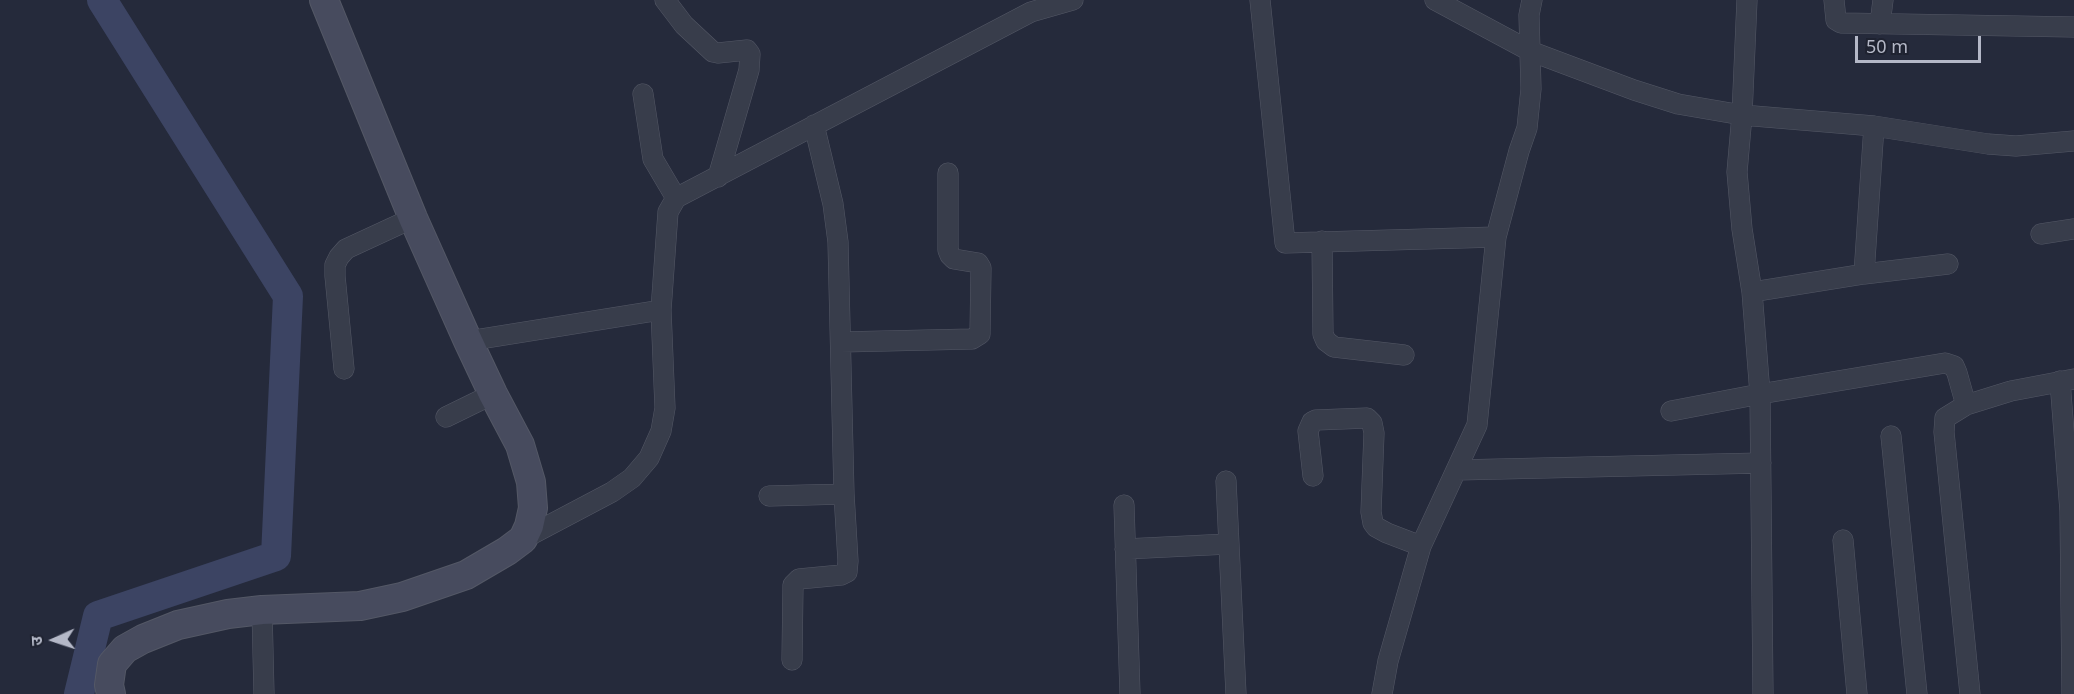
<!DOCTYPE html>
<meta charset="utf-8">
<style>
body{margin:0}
#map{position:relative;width:2074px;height:694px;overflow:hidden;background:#252a3b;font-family:"Noto Sans","Noto Sans Devanagari",sans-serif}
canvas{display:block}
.north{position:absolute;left:24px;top:610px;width:60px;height:60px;-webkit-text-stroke:4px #1e2230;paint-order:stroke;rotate:267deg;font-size:16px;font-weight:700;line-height:24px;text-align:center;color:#b4b8c7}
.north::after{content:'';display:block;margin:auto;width:21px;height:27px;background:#b4b8c7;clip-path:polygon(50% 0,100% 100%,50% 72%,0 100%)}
.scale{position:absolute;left:1855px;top:36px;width:126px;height:27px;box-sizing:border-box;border:3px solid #b4b8c7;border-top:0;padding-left:8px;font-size:18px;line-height:21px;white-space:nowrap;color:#b4b8c7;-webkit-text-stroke:4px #1e2230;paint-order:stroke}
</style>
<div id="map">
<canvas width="2074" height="694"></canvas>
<div class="north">उ</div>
<div class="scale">50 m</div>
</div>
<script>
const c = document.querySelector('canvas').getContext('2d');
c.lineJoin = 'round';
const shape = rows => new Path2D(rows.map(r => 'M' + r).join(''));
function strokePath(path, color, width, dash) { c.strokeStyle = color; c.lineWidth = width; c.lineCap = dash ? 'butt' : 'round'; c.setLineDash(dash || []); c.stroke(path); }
strokePath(shape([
 [79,694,98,616,276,556,288,296,102,0]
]), '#3c4463', 30);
const street = shape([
 [665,0,684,25,713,52,718,53,747,50,750,54,749,70,718,177],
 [1260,0,1285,243,1496,237],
 [1435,0,1530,51,1634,90,1678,104,1742,115,1874,126,1988,144,2016,146,2074,141],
 [1747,0,1742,115,1737,172,1742,229,1752,292,1760,394,1763,694],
 [1834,0,1836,20,1841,23,2074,27],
 [1880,24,1883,0],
 [643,94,653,159,676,198],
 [2041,234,2074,229],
 [1322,241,1323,334,1326,341,1334,347,1404,355],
 [1864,274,1874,126],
 [1752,292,1864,274,1948,264],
 [468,341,661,310],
 [841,342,972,339,980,334,981,268,978,263,954,259,950,255,948,250,948,173],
 [344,369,335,276,335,265,339,257,346,249,413,218],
 [2060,381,2070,511,2072,694],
 [1671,411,1760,394,1945,363,1954,366,1957,373,1966,405],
 [446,417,493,394],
 [1891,436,1917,694],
 [1457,470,1761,463],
 [1313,476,1308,431,1312,422,1316,420,1367,418,1372,423,1374,433,1371,512,1373,523,1376,527,1387,533,1421,546],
 [1226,481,1236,694],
 [769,496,844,494],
 [1124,505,1130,694],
 [523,539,612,492,632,478,649,458,661,431,665,408,661,310,668,212,676,198,1031,12,1073,0],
 [1843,540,1857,694],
 [1125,549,1228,544],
 [262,610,264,694],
 [792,660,793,585,799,579,841,575,847,572,848,561,844,494,838,242,833,204,814,125],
 [1382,694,1388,661,1421,546,1477,425,1496,237,1519,151,1527,128,1531,89,1529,15,1532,0],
 [1970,694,1944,432,1945,418,1966,405,2011,391,2074,379]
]);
const secondary = shape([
 [111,694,109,685,112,664,125,649,143,639,178,625,228,614,262,610,360,606,402,597,466,575,507,551,523,539,529,526,533,508,531,482,520,445,493,394,468,341,413,218,324,0]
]);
strokePath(street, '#545866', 21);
strokePath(secondary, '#545866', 30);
strokePath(street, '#383d4b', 20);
strokePath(secondary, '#474b5e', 28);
</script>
